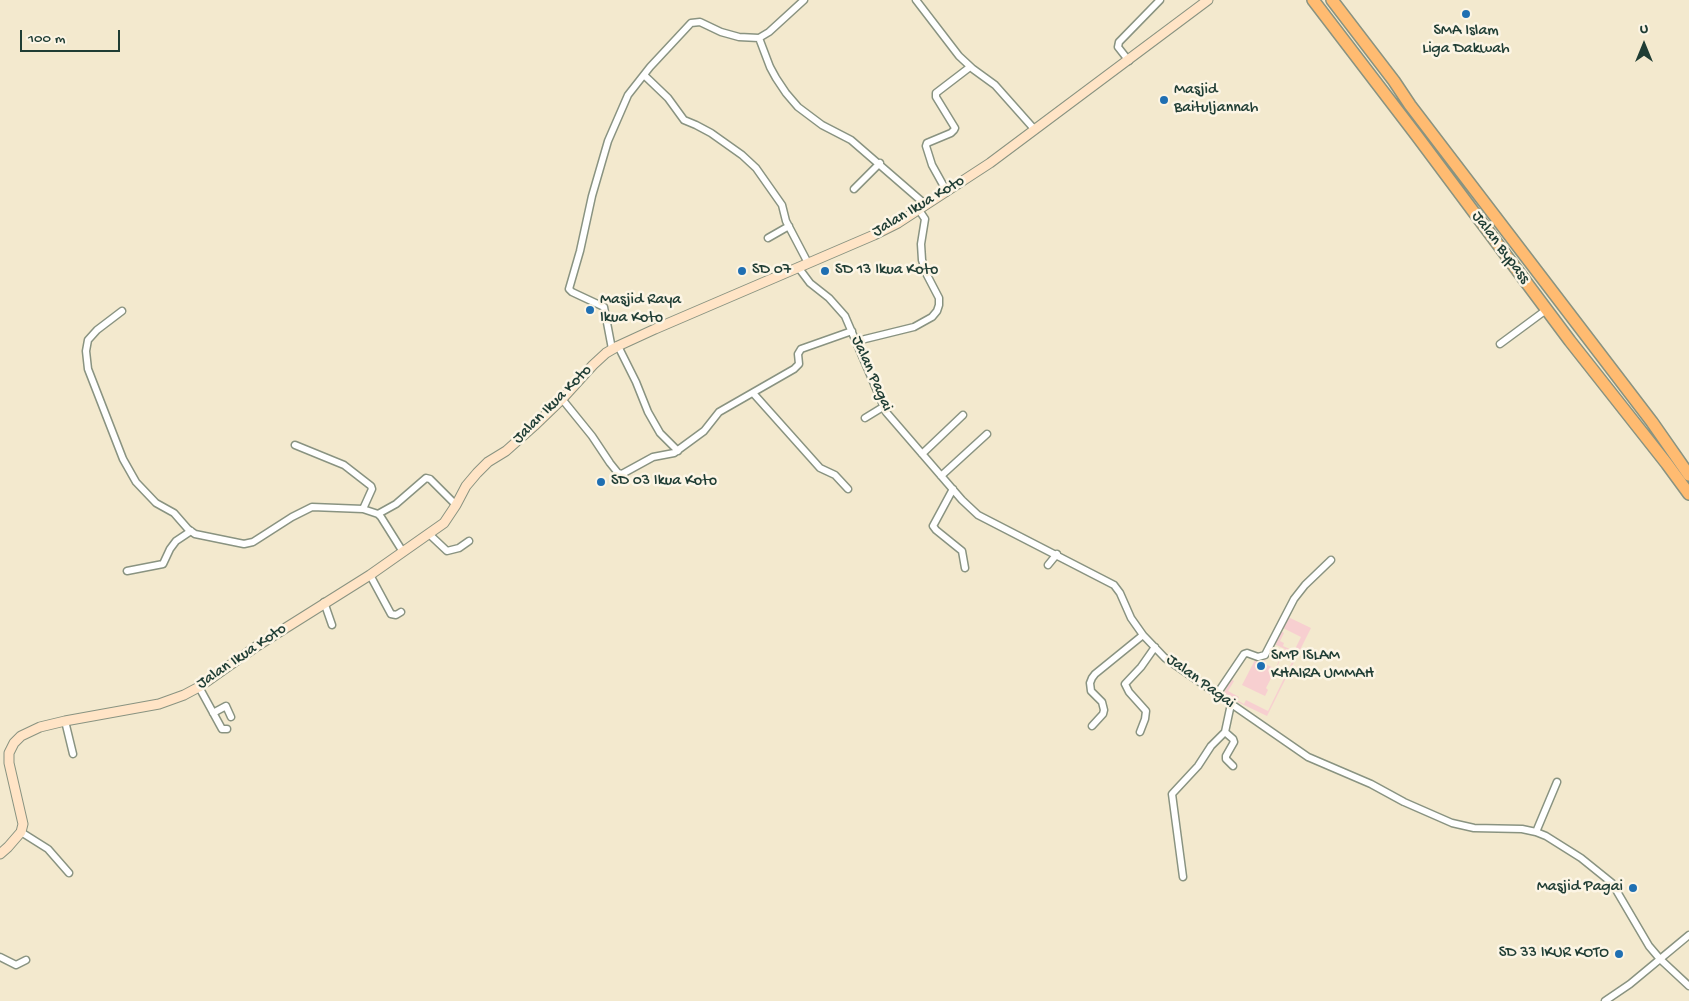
<!DOCTYPE html>
<style>
body{margin:0}
#map{position:relative;width:1689px;height:1001px;overflow:hidden;background:#f3e9ce;font-family:"Gochi Hand",sans-serif}
canvas{display:block}
.north{position:absolute;left:1619px;top:20px;width:50px;height:50px;-webkit-text-stroke:4px #fcf5e5;paint-order:stroke;rotate:0deg;font-size:14px;font-weight:700;line-height:20px;text-align:center;color:#1f3d34}
.north::after{content:'';display:block;margin:auto;width:18px;height:22px;background:#1f3d34;clip-path:polygon(50% 0,100% 100%,50% 72%,0 100%)}
.scale{position:absolute;left:20px;top:30px;width:100px;height:22px;box-sizing:border-box;border:2px solid #1f3d34;border-top:0;padding-left:6px;font-size:15px;line-height:18px;white-space:nowrap;color:#1f3d34;-webkit-text-stroke:4px #fcf5e5;paint-order:stroke}
</style>
<div id="map">
<canvas width="1689" height="1001"></canvas>
<div class="north">U</div>
<div class="scale">100 m</div>
</div>
<script>
const c = document.querySelector('canvas').getContext('2d');
c.lineJoin = 'round';
function fill(path, color) { c.fillStyle = color; c.fill(path, 'evenodd'); }
const shape = rows => new Path2D(rows.map(r => 'M' + r).join(''));
function strokePath(path, color, width, dash) { c.strokeStyle = color; c.lineWidth = width; c.lineCap = dash ? 'butt' : 'round'; c.setLineDash(dash || []); c.stroke(path); }
function label(font, color, halo, rows, align = 'center') {
  c.font = font + ' "Gochi Hand",sans-serif'; c.lineWidth = 5; c.setLineDash([]); c.textBaseline = 'middle'; c.strokeStyle = halo; c.fillStyle = color; for (const [text, x, y, turn = 0] of rows) {
    c.save(); c.translate(x, y); c.rotate((+turn || 0) * Math.PI / 180); c.textAlign = isNaN(turn) ? turn : align; if (halo) c.strokeText(text, 0, 0); c.fillText(text, 0, 0); c.restore();
  }
}
fill(shape([
 [1286,616,1311,628,1267,716,1223,695,1244,652,1263,662],
 [1283,628,1301,637,1294,651,1283,646,1284,643,1280,641,1284,633,1281,631],
 [1274,644,1285,649,1275,669,1264,663],
 [1286,649,1296,654,1268,711,1246,700,1244,704,1237,700,1239,697,1228,691,1234,681,1232,680,1246,655,1255,660,1242,685,1265,696,1268,690,1266,688]
]), '#f7cfd0');
const street = shape([
 [916,0,959,56,973,69,995,85,1035,130],
 [759,38,770,67,776,78,786,93,798,107,822,125,851,140,926,205],
 [1129,61,1118,47,1119,42,1160,0],
 [644,75,668,98,684,120,696,125,711,133,742,155,756,168,782,205,786,221,808,263],
 [854,189,880,163],
 [947,192,932,165,926,146,927,143,951,133,954,130,955,128,936,97,936,93,970,67],
 [768,238,789,226],
 [798,267,810,283,829,298,845,316,886,412,962,500,978,515,1114,585,1120,593,1131,618,1143,635,1165,658,1308,757,1371,784,1404,802,1452,823,1474,828,1522,829,1536,832,1546,836,1581,858,1612,883,1649,946,1660,959,1689,986],
 [122,311,97,330,88,340,86,351,88,369,123,459,136,482,156,503,174,513,188,529,195,534,244,544,253,542,292,517,312,507,363,509,378,514,381,517,403,552],
 [857,341,914,327,932,317,937,311,939,305,939,298,927,275,922,260,921,244,925,219,919,210],
 [1500,344,1546,310],
 [618,346,636,382,648,412,660,433,678,451],
 [612,349,604,307,572,292,569,289,580,251,592,196,608,141,628,95,650,67,691,23,700,22,721,32,739,37,759,38,769,32,804,0],
 [753,393,820,468,835,475,848,489],
 [562,399,592,436,610,463,618,473,622,474,653,457,674,453,704,431,719,412,794,369,799,364,798,354,801,349,852,331],
 [865,418,883,407],
 [295,445,344,465,371,486,372,489,363,509],
 [922,454,963,415],
 [941,476,987,434],
 [953,489,933,526,936,530,962,551,965,568],
 [378,514,396,504,426,478,430,479,456,505],
 [429,534,447,551,459,548,469,541],
 [1048,565,1057,554],
 [127,571,163,564,170,549,176,541,191,531],
 [370,575,391,614,396,615,401,612],
 [324,602,332,625],
 [199,687,222,729,227,729],
 [1217,694,1244,654,1247,653,1258,657,1265,655,1294,599,1305,585,1331,560],
 [1231,704,1225,732,1233,739,1234,742,1226,756,1226,759,1233,766],
 [213,713,226,706,231,717],
 [65,721,73,754],
 [1092,726,1103,714,1104,710,1102,702,1091,691,1090,683,1092,678,1095,674,1143,635],
 [1140,732,1145,719,1146,711,1129,692,1125,684,1141,667,1155,647],
 [21,832,48,849,69,873],
 [1536,832,1557,782],
 [1183,877,1172,794,1198,766,1211,746,1225,732],
 [0,957,16,965,26,960],
 [1605,1001,1630,984,1689,935]
]);
const secondary = shape([
 [0,854,8,847,21,832,23,824,9,763,9,753,14,743,21,736,40,727,65,721,159,704,184,695,199,687,257,646,370,575,444,523,456,505,466,486,477,473,488,462,506,451,534,426,562,399,593,365,606,353,618,346,655,329,874,235,898,223,990,163,1208,0]
]);
const highway = shape([
 [1313,0,1417,136,1570,341,1667,464,1689,494],
 [1332,0,1394,81,1410,105,1652,422,1689,475]
]);
strokePath(street, '#899381', 9);
strokePath(secondary, '#899381', 11);
strokePath(highway, '#899381', 14);
strokePath(street, '#fff', 6);
strokePath(secondary, '#ffe4c6', 9);
strokePath(highway, '#ffbb71', 11);
for (const [x, y, r, color] of [
 [1466,14,5,"#1f6fb2"],
 [1164,100,5,"#1f6fb2"],
 [742,271,5,"#1f6fb2"],
 [825,271,5,"#1f6fb2"],
 [590,310,5,"#1f6fb2"],
 [601,482,5,"#1f6fb2"],
 [1261,666,5,"#1f6fb2"],
 [1633,888,5,"#1f6fb2"],
 [1619,954,5,"#1f6fb2"]
]) { const dot = new Path2D(); dot.arc(x, y, r, 0, 2 * Math.PI); c.fillStyle = color; c.fill(dot); strokePath(dot, '#fcf5e5', 2); }
label('16px', '#1f3d34', '#fcf5e5', [
 ["SMA Islam",1466,32,"center"],
 ["Liga Dakwah",1466,50,"center"],
 ["Masjid",1174,91],
 ["Baituljannah",1174,109],
 ["SD 07",752,271],
 ["SD 13 Ikua Koto",835,271],
 ["Masjid Raya",600,301],
 ["Ikua Koto",600,319],
 ["SD 03 Ikua Koto",611,482],
 ["SMP ISLAM",1271,657],
 ["KHAIRA UMMAH",1271,675],
 ["Masjid Pagai",1623,888,"right"],
 ["SD 33 IKUR KOTO",1609,954,"right"]
], 'left');
label('16px', '#1f3d34', '#fcf5e5', [
 ["Jalan Ikua Koto",919,207,-31],
 ["Jalan Bypass",1500,248,53],
 ["Jalan Pagai",871,374,66],
 ["Jalan Ikua Koto",553,405,-45],
 ["Jalan Ikua Koto",242,657,-34],
 ["Jalan Pagai",1200,682,36]
]);
</script>
